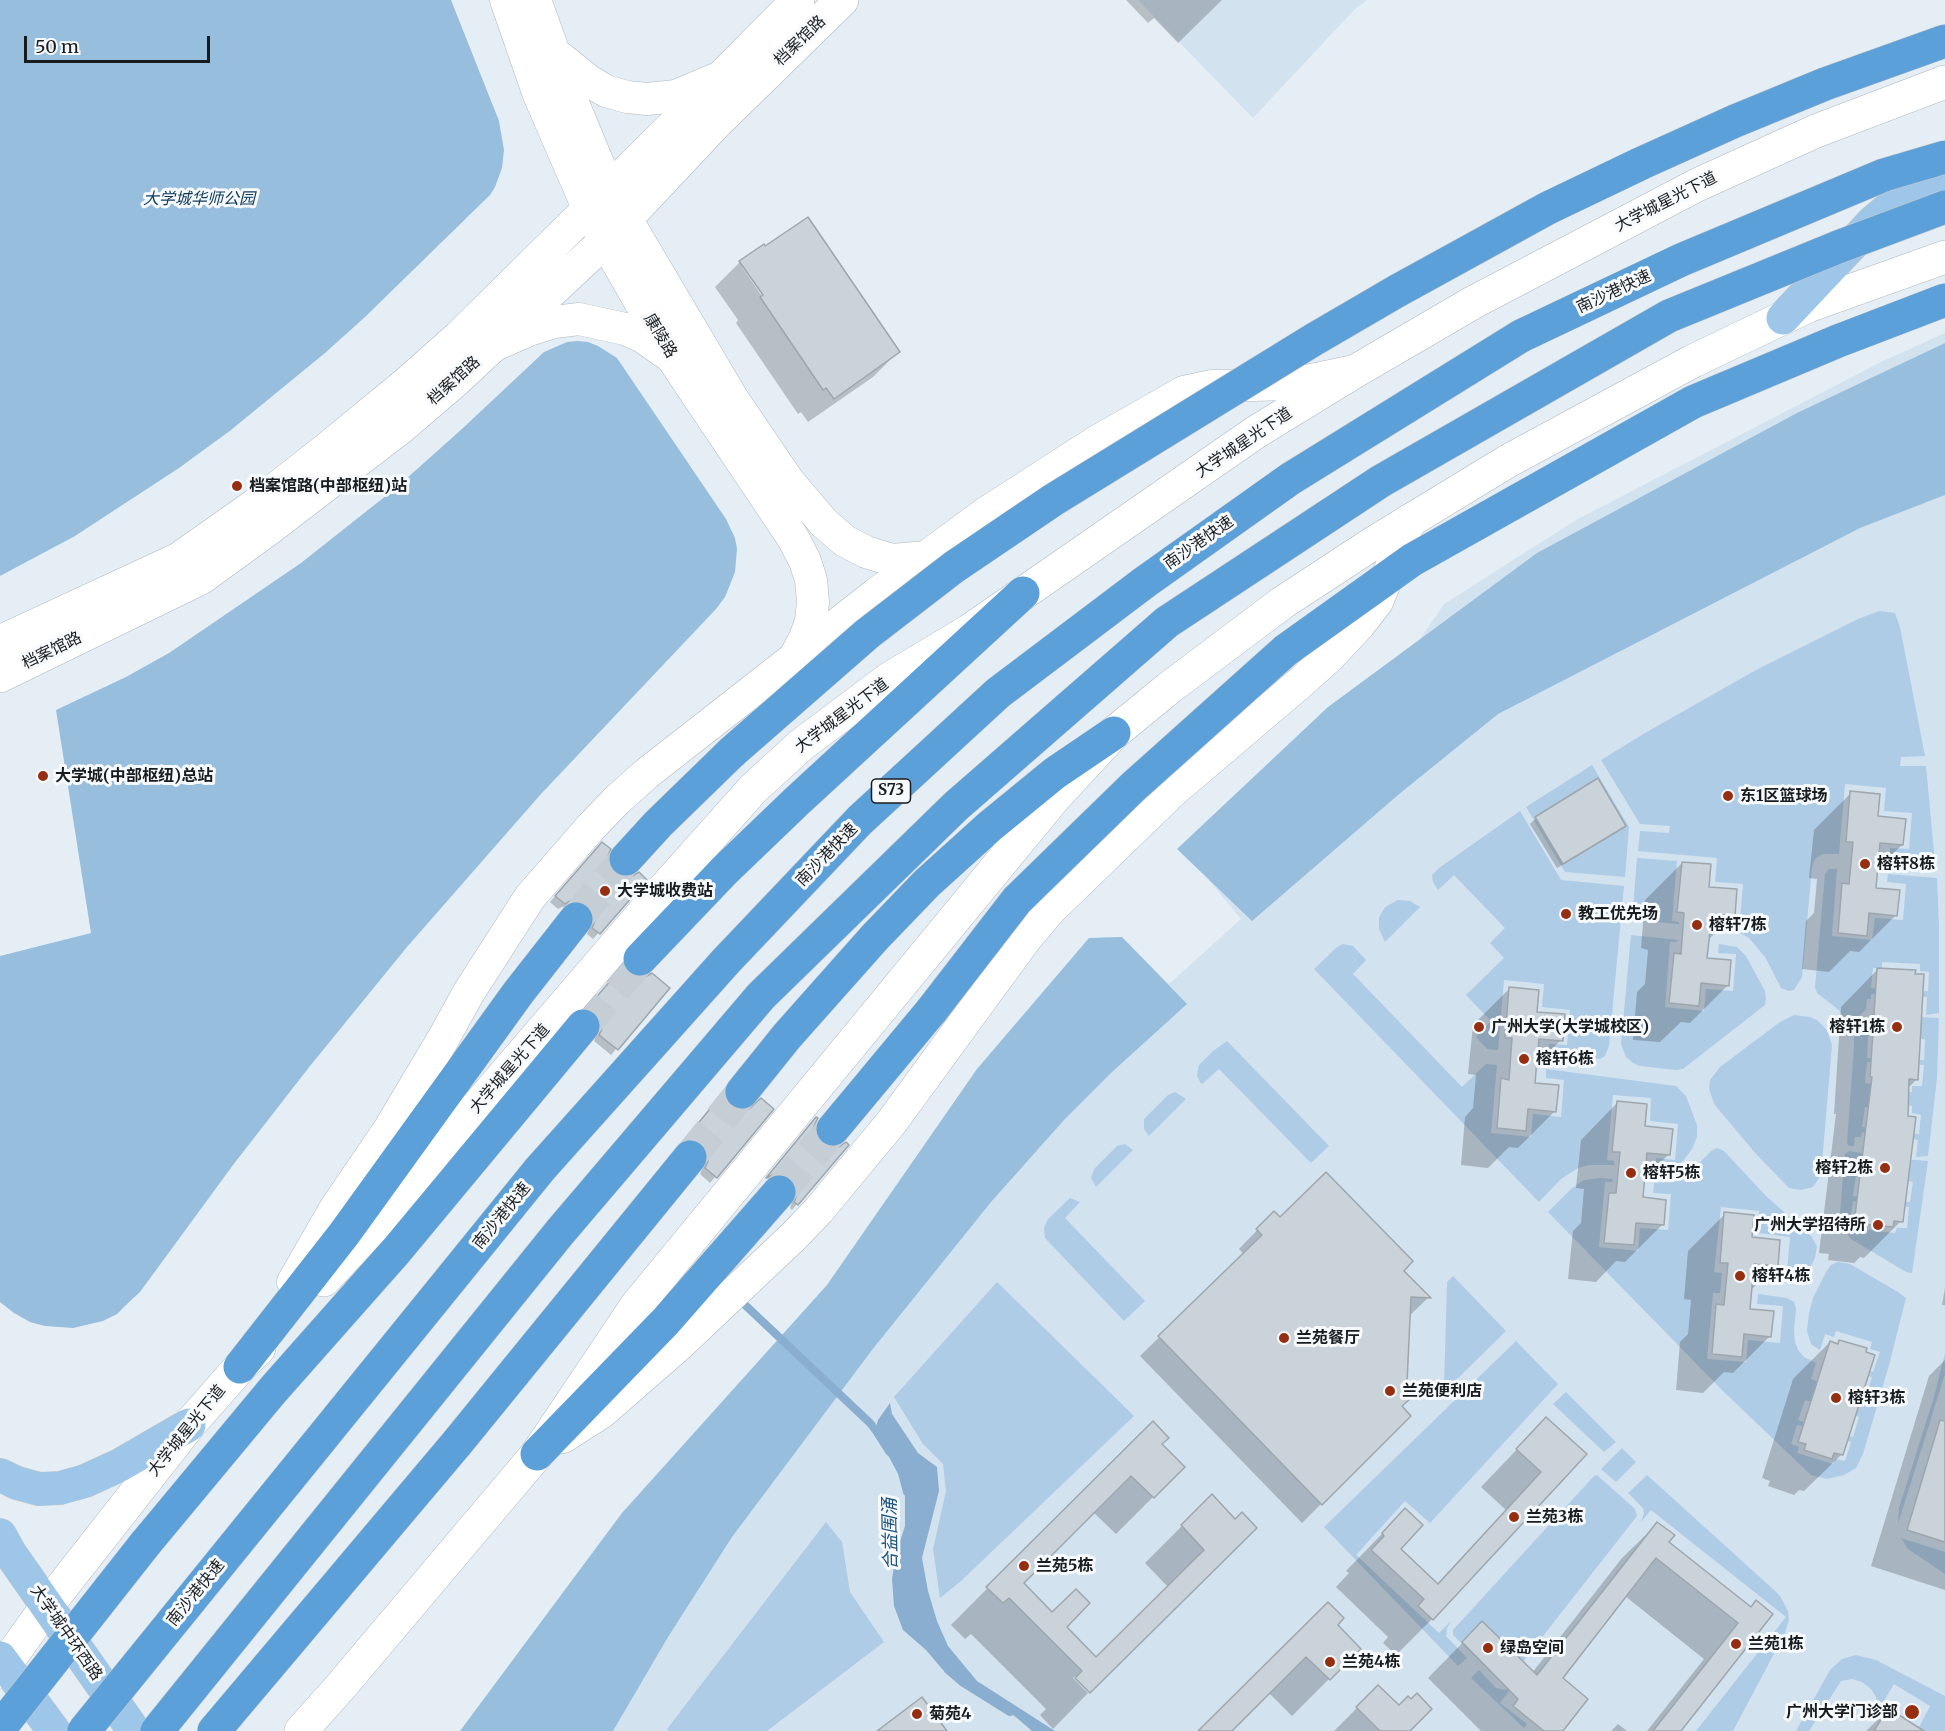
<!DOCTYPE html>
<meta charset="utf-8">
<style>
body{margin:0}
#map{position:relative;width:1945px;height:1731px;overflow:hidden;background:#e5eef5;font-family:Merriweather,serif}
canvas{display:block}
.scale{position:absolute;left:24px;top:36px;width:186px;height:27px;box-sizing:border-box;border:3px solid #191c1e;border-top:0;padding-left:8px;font-size:18px;line-height:21px;white-space:nowrap;color:#191c1e;-webkit-text-stroke:4px #f7fafd;paint-order:stroke}
</style>
<div id="map">
<canvas width="1945" height="1731"></canvas>
<div class="scale">50 m</div>
</div>
<script>
const c = document.querySelector('canvas').getContext('2d');
c.lineJoin = 'round';
function fill(path, color) { c.fillStyle = color; c.fill(path, 'evenodd'); }
const shape = rows => new Path2D(rows.map(r => 'M' + r).join(''));
function strokePath(path, color, width, dash) { c.strokeStyle = color; c.lineWidth = width; c.lineCap = dash ? 'butt' : 'round'; c.setLineDash(dash || []); c.stroke(path); }
function label(font, color, halo, rows, align = 'center') {
  c.font = font + ' Merriweather,"Noto Sans SC",serif'; c.lineWidth = 6; c.setLineDash([]); c.textBaseline = 'middle'; c.strokeStyle = halo; c.fillStyle = color; for (const [text, x, y, turn = 0] of rows) {
    c.save(); c.translate(x, y); c.rotate((+turn || 0) * Math.PI / 180); c.textAlign = isNaN(turn) ? turn : align; if (halo) c.strokeText(text, 0, 0); c.fillText(text, 0, 0); c.restore();
  }
}
fill(shape([
 [1138,0,1367,0,1354,10,1253,118],
 [1945,333,1945,1731,460,1731,622,1513,827,1285,977,1069,1089,938,1122,937,1169,984,1241,919,1203,873,1404,662,1444,604,1576,520,1881,362]
]), '#d3e2ef');
fill(shape([
 [1879,611,1895,613,1900,627,1925,756,1901,757,1900,766,1926,766,1935,863,1890,858,1890,848,1909,849,1912,813,1884,811,1886,788,1845,784,1839,854,1822,854,1815,859,1812,867,1802,977,1794,990,1788,991,1781,988,1765,957,1749,938,1735,930,1721,928,1721,919,1740,920,1743,884,1715,882,1717,858,1638,851,1640,831,1669,833,1670,826,1640,824,1601,760,1645,733,1756,670,1858,619],
 [1592,765,1629,827,1625,877,1565,872,1526,807],
 [1520,811,1561,880,1624,886,1609,1046,1605,1056,1600,1059,1548,1054,1549,1044,1567,1045,1570,1010,1542,1007,1544,984,1504,980,1498,1050,1487,1049,1476,1037,1491,1021,1466,995,1504,958,1490,943,1505,928,1454,875,1438,890,1433,882,1432,875,1439,868],
 [1637,858,1677,861,1672,921,1679,922,1679,924,1632,920],
 [1829,869,1837,869,1832,936,1872,940,1875,918,1903,920,1906,884,1887,882,1888,874,1937,878,1939,926,1939,1013,1926,1015,1927,997,1918,996,1919,991,1928,991,1929,972,1920,971,1920,964,1882,962,1882,968,1873,968,1871,988,1880,989,1879,994,1871,994,1871,999,1867,999,1866,1009,1852,1023,1846,1021,1839,1010,1817,993,1815,987,1825,874],
 [1398,900,1410,901,1420,907,1385,942,1379,929,1379,917,1385,907],
 [1631,935,1678,940,1677,942,1670,942,1665,1007,1704,1011,1706,989,1733,991,1736,954,1718,953,1719,944,1737,947,1746,956,1765,991,1766,998,1765,1005,1683,1069,1676,1070,1640,1066,1633,1063,1626,1057,1621,1044],
 [1343,944,1353,946,1366,960,1353,974,1462,1087,1486,1064,1497,1065,1491,1133,1531,1137,1533,1114,1561,1117,1564,1080,1546,1078,1546,1069,1676,1086,1686,1096,1697,1125,1697,1137,1692,1149,1683,1161,1675,1167,1656,1168,1656,1158,1675,1160,1678,1124,1650,1121,1651,1098,1613,1095,1607,1160,1614,1161,1614,1165,1589,1165,1578,1168,1561,1179,1539,1202,1314,969,1337,947],
 [1872,1014,1878,1015,1877,1036,1868,1036,1867,1058,1876,1058,1875,1062,1867,1062,1865,1083,1874,1084,1874,1090,1912,1092,1912,1086,1922,1086,1924,1065,1914,1064,1914,1060,1924,1060,1925,1039,1916,1039,1917,1017,1939,1018,1937,1078,1928,1156,1916,1157,1918,1140,1909,1138,1909,1133,1919,1134,1921,1115,1912,1113,1912,1106,1875,1101,1873,1108,1865,1107,1862,1127,1870,1128,1870,1133,1862,1132,1861,1137,1855,1137,1854,1146,1849,1146,1847,1143,1854,1047,1854,1036,1855,1031],
 [1794,1015,1810,1017,1817,1020,1827,1030,1832,1045,1821,1175,1813,1187,1801,1190,1789,1188,1756,1154,1714,1104,1709,1088,1710,1080,1720,1067,1780,1022],
 [1227,1041,1329,1146,1311,1163,1219,1069,1202,1084,1200,1082,1197,1075,1199,1065,1213,1051],
 [1175,1092,1186,1099,1149,1136,1144,1129,1144,1119,1168,1095],
 [1125,1144,1133,1150,1096,1187,1091,1178,1094,1169,1117,1146],
 [1717,1148,1724,1151,1766,1196,1811,1236,1817,1246,1815,1258,1807,1274,1800,1280,1791,1281,1759,1278,1760,1269,1787,1271,1790,1237,1758,1233,1759,1211,1721,1207,1714,1272,1722,1273,1720,1293,1713,1293,1707,1359,1746,1362,1748,1340,1780,1343,1783,1306,1757,1304,1758,1294,1787,1298,1794,1302,1796,1308,1794,1331,1795,1342,1798,1350,1804,1357,1816,1363,1811,1379,1819,1382,1813,1402,1805,1400,1798,1420,1806,1423,1805,1427,1797,1425,1791,1444,1799,1447,1797,1453,1833,1464,1835,1459,1845,1461,1851,1442,1842,1438,1843,1434,1853,1437,1859,1417,1850,1413,1856,1393,1866,1396,1872,1377,1863,1374,1864,1369,1873,1372,1880,1352,1870,1349,1872,1342,1836,1331,1834,1337,1825,1334,1820,1350,1811,1344,1807,1331,1809,1313,1813,1298,1826,1272,1831,1265,1838,1262,1850,1264,1898,1292,1906,1298,1889,1365,1863,1454,1856,1468,1844,1475,1827,1479,1811,1475,1723,1391,1548,1212,1571,1189,1584,1180,1601,1178,1613,1179,1612,1182,1605,1182,1599,1247,1638,1251,1640,1228,1668,1230,1671,1194,1653,1193,1654,1183,1674,1182,1686,1177,1711,1151],
 [1849,1151,1867,1154,1865,1176,1856,1175,1853,1196,1862,1197,1861,1202,1853,1201,1850,1221,1858,1223,1858,1229,1895,1233,1897,1228,1907,1228,1909,1207,1899,1206,1900,1202,1910,1202,1913,1182,1903,1180,1906,1159,1928,1161,1912,1273,1906,1272,1851,1239,1842,1227,1840,1213,1845,1154],
 [1070,1198,1080,1202,1065,1218,1145,1301,1124,1321,1045,1238,1044,1228,1048,1219],
 [1453,1276,1506,1331,1447,1389,1444,1387,1447,1282],
 [997,1282,1134,1416,961,1581,940,1598,933,1549,946,1491,943,1464,923,1444,894,1397],
 [1516,1341,1558,1384,1430,1523,1405,1501,1356,1555,1439,1633,1451,1621,1447,1628,1446,1636,1467,1658,1458,1666,1324,1527],
 [1945,1353,1945,1374,1898,1524,1899,1508,1934,1397],
 [1566,1392,1616,1442,1604,1452,1553,1404],
 [1622,1448,1636,1462,1616,1482,1601,1469],
 [1597,1475,1635,1509,1637,1516,1507,1682,1502,1683,1453,1635,1453,1630,1594,1476],
 [1647,1475,1774,1590,1780,1596,1788,1611,1789,1619,1785,1633,1733,1731,1696,1731,1786,1617,1651,1510,1641,1522,1644,1513,1643,1508,1628,1493],
 [826,1522,842,1542,850,1592,884,1642,767,1731,669,1731,667,1729],
 [1901,1538,1945,1552,1945,1574,1908,1549],
 [1856,1655,1876,1660,1945,1696,1945,1731,1917,1731,1930,1706,1894,1684,1878,1711,1876,1697,1871,1689,1862,1682,1852,1679,1841,1681,1809,1731,1796,1731,1830,1670,1842,1659],
 [1479,1670,1496,1688,1505,1690,1512,1687,1500,1703,1527,1724,1524,1728,1471,1678]
]), '#afcce6');
fill(shape([
 [0,0,451,0,499,121,504,150,502,168,495,187,490,195,365,317,325,353,231,430,179,468,75,536,0,576],
 [578,341,588,342,598,346,617,358,726,519,735,538,737,549,735,572,725,597,716,609,541,794,407,947,310,1066,233,1165,140,1292,128,1303,117,1314,103,1321,73,1328,45,1326,30,1322,14,1313,0,1302,0,956,91,933,56,710,126,677,169,653,301,563,397,487,463,428,544,352,567,342],
 [1945,343,1945,495,1860,528,1498,714,1398,795,1252,921,1177,849,1328,707,1537,553,1797,413],
 [1122,937,1187,1004,1112,1072,1064,1120,991,1202,872,1350,732,1537,668,1637,613,1731,460,1731,622,1513,827,1285,977,1069,1089,938]
]), '#98bede');
fill(shape([
 [890,1403,892,1414,918,1453,937,1467,939,1491,922,1558,928,1591,937,1621,948,1646,977,1681,1055,1731,1032,1731,1017,1718,965,1680,943,1670,926,1650,903,1630,894,1606,892,1579,896,1554,905,1526,905,1472,886,1454,874,1435,878,1420]
]), '#8aaecf');
fill(shape([
 [1126,0,1222,0,1178,43,1154,18,1148,23],
 [740,262,898,352,873,377,808,422,801,412,798,414,736,323,738,320,715,287],
 [742,267,746,267,768,300,766,302],
 [1851,793,1902,845,1876,870,1875,889,1896,915,1859,952,1850,951,1829,972,1802,969,1806,921,1814,913,1817,879,1809,878,1814,830],
 [1536,818,1624,825,1619,831,1557,868,1530,824],
 [597,849,613,874,622,879,645,880,593,939,587,934,589,928,572,906,562,907,558,909,550,902],
 [1682,863,1733,915,1707,941,1706,959,1727,986,1690,1023,1681,1022,1660,1042,1633,1040,1637,992,1645,984,1648,950,1641,948,1645,900],
 [1877,970,1917,1079,1907,1089,1901,1221,1864,1258,1860,1257,1854,1263,1828,1260,1829,1254,1819,1253,1836,1114,1834,1114,1841,1007],
 [617,973,626,974,667,988,611,1055,594,1041,596,1035,595,1025,582,1014],
 [1510,988,1561,1040,1535,1066,1534,1085,1555,1111,1518,1148,1509,1147,1488,1168,1461,1165,1465,1117,1473,1108,1476,1075,1468,1074,1473,1025],
 [718,1100,740,1112,772,1109,710,1183,700,1174,703,1167,702,1157,681,1144],
 [1617,1103,1669,1154,1643,1180,1641,1199,1662,1225,1625,1262,1616,1261,1596,1282,1568,1279,1573,1231,1581,1223,1584,1189,1576,1188,1581,1140],
 [811,1124,813,1126,814,1135,820,1144,830,1149,797,1204,792,1210,790,1208,792,1202,792,1193,776,1179,767,1179],
 [1274,1213,1280,1219,1402,1271,1428,1298,1409,1316,1401,1407,1409,1416,1302,1523,1140,1356,1244,1254,1239,1249],
 [1725,1214,1776,1265,1750,1291,1749,1310,1770,1336,1733,1373,1724,1372,1703,1393,1676,1390,1680,1342,1688,1334,1691,1300,1684,1299,1688,1251],
 [1945,1288,1945,1305,1942,1305],
 [1840,1341,1841,1455,1804,1491,1799,1490,1794,1495,1768,1486,1770,1481,1762,1478,1793,1379,1830,1342,1836,1345],
 [1945,1360,1945,1590,1871,1566,1929,1376],
 [1546,1419,1585,1454,1432,1619,1396,1655,1383,1643,1388,1637,1336,1587,1349,1573,1346,1571,1405,1510,1399,1550,1437,1584,1506,1510,1481,1487],
 [1152,1423,1160,1444,1183,1467,1116,1534,1093,1512,1022,1583,1096,1659,1168,1587,1145,1563,1212,1496,1235,1521,1091,1691,1075,1676,1073,1678,1088,1693,1053,1729,1040,1715,1046,1709,971,1634,965,1639,951,1625],
 [1657,1524,1666,1543,1750,1608,1679,1731,1647,1731,1704,1659,1625,1596,1561,1678,1561,1731,1481,1731,1428,1678,1482,1623,1532,1673,1622,1558],
 [1336,1625,1359,1649,1292,1716,1268,1692,1230,1731,1200,1731],
 [1378,1687,1408,1731,1334,1731],
 [1888,1710,1909,1731,1866,1731],
 [1618,1724,1627,1731,1611,1731]
]), '#0003');
strokePath(shape([
 [744,1304,870,1423,880,1436],
 [893,1456,902,1473,907,1492],
 [948,1670,962,1682,1010,1712]
]), '#8aaecf', 8);
const building = shape([
 [808,217,900,352,834,399,826,388,823,390,760,297,763,295,739,261,764,244,765,246,808,217],
 [1598,778,1626,826,1563,864,1535,817,1598,778],
 [1850,791,1880,794,1878,816,1906,819,1903,845,1880,843,1876,888,1900,890,1897,916,1869,913,1867,936,1838,933,1842,883,1849,884,1853,842,1846,842,1850,791],
 [602,842,611,849,608,856,608,864,614,873,623,877,631,877,639,872,647,880,600,934,592,928,595,921,594,913,588,905,578,900,570,901,565,904,555,896,602,842],
 [1682,862,1711,864,1709,887,1737,889,1735,916,1712,914,1707,958,1731,960,1729,986,1701,983,1699,1006,1669,1003,1674,953,1681,954,1684,913,1677,912,1682,862],
 [623,966,628,973,635,977,645,977,652,973,670,988,618,1050,599,1035,602,1029,600,1019,594,1011,587,1008,623,966],
 [1877,968,1916,970,1915,974,1924,974,1918,1080,1909,1079,1908,1116,1916,1117,1903,1222,1894,1221,1893,1227,1864,1224,1865,1217,1855,1216,1872,1077,1870,1077,1877,968],
 [1509,987,1539,990,1537,1012,1565,1014,1563,1041,1539,1039,1535,1083,1559,1085,1556,1112,1528,1109,1526,1131,1497,1128,1501,1078,1509,1080,1512,1038,1505,1038,1509,987],
 [724,1092,725,1099,730,1106,739,1110,749,1109,761,1098,774,1109,717,1178,705,1168,708,1161,708,1151,702,1143,694,1139,685,1139,724,1092],
 [1617,1101,1647,1104,1645,1126,1673,1129,1670,1155,1647,1153,1643,1197,1666,1200,1664,1225,1636,1223,1634,1245,1604,1243,1609,1193,1616,1193,1620,1152,1612,1152,1617,1101],
 [816,1117,818,1118,814,1126,815,1135,821,1143,830,1148,839,1147,846,1142,849,1145,798,1205,794,1202,797,1195,797,1187,791,1178,782,1174,774,1174,766,1178,816,1117],
 [1326,1172,1413,1261,1404,1271,1431,1298,1411,1297,1407,1383,1427,1384,1402,1406,1411,1416,1322,1505,1158,1336,1262,1235,1256,1229,1274,1211,1280,1217,1326,1172],
 [1724,1212,1754,1215,1752,1237,1780,1240,1778,1266,1754,1264,1750,1309,1774,1311,1771,1337,1744,1334,1742,1357,1712,1354,1716,1304,1724,1305,1728,1263,1720,1263,1724,1212],
 [1839,1340,1867,1348,1866,1352,1875,1355,1843,1455,1834,1453,1832,1459,1804,1450,1806,1444,1798,1442,1830,1341,1838,1344,1839,1340],
 [1546,1417,1587,1454,1433,1620,1418,1606,1424,1599,1371,1550,1384,1536,1382,1533,1405,1508,1423,1525,1401,1549,1438,1584,1541,1472,1516,1449,1546,1417],
 [1940,1420,1945,1421,1945,1542,1907,1530,1940,1420],
 [1153,1421,1169,1438,1162,1444,1185,1467,1154,1498,1131,1476,1024,1583,1052,1612,1076,1589,1090,1603,1067,1627,1096,1657,1204,1550,1181,1525,1212,1494,1235,1519,1242,1512,1257,1528,1090,1693,1075,1678,1082,1671,1009,1598,1003,1603,986,1587,1153,1421],
 [1657,1522,1675,1535,1669,1542,1751,1607,1756,1600,1773,1614,1681,1731,1653,1731,1738,1623,1656,1558,1563,1678,1588,1699,1563,1731,1544,1731,1513,1706,1518,1699,1462,1642,1482,1621,1537,1675,1657,1522],
 [1328,1602,1344,1618,1338,1625,1361,1649,1330,1680,1306,1657,1232,1731,1198,1731,1328,1602],
 [1378,1685,1399,1705,1408,1696,1411,1699,1417,1693,1432,1709,1410,1731,1380,1731,1356,1707,1378,1685],
 [922,1697,947,1731,877,1731,922,1697],
 [1888,1708,1924,1731,1874,1731,1888,1708]
]);
fill(building, '#cad2da');
strokePath(building, '#9ea6ad', 1.5);
strokePath(shape([
 [576,919,626,859],
 [583,1026,640,959],
 [690,1157,742,1092],
 [779,1192,833,1129]
]), '#c6ced5', 33, [33, 16]);
const tertiary = shape([
 [506,0,539,95,589,210,605,241,673,359,793,538,805,561,811,580,813,602,811,621,805,638,796,655],
 [535,0,566,86,609,190,732,398,789,482,824,523,845,541,866,552,892,560,927,557],
 [554,53,589,81,606,91,627,97,647,99,676,96,721,77],
 [499,343,529,330,554,322,579,319,625,329,643,337,667,354],
 [293,1282,335,1209,390,1128,443,1039,469,992,530,897,591,827,617,800,646,774,876,594,986,513,1096,442,1184,392,1212,386,1292,384,1350,372],
 [563,1437,602,1412,680,1344,794,1236,819,1210,891,1123,1027,937,1050,910,1173,791,1300,683,1330,656,1359,625,1377,602,1410,520]
]);
const secondary = shape([
 [0,642,179,559,257,504,327,449,405,385,459,337,667,132,798,0],
 [0,676,201,578,271,527,400,428,456,380,605,241,715,124,842,0],
 [324,1280,378,1222,663,890,753,789,801,745,889,679,969,631,1256,432,1354,372,1474,302,1697,185,1816,131,1945,82],
 [0,1672,47,1606,189,1425,240,1367,259,1348],
 [301,1731,342,1685,537,1454,637,1305,1054,798,1114,733,1169,688,1282,603,1375,542,1508,461,1693,361,1808,306,1945,257]
]);
const primary = shape([
 [1783,318,1873,222,1900,199,1945,177],
 [0,1475,17,1483,39,1489,60,1488,85,1481,120,1465,189,1425],
 [0,1535,10,1553,134,1731],
 [0,1658,54,1731]
]);
const motorway = shape([
 [626,859,658,824,732,752],
 [640,959,724,871,797,801,1023,593],
 [742,1092,787,1036,875,937,927,883,989,827,1055,773,1114,733],
 [833,1129,932,1010],
 [240,1367,344,1234,518,993,576,919],
 [537,1454,666,1321,779,1192],
 [145,1544,273,1390,396,1251,583,1026],
 [214,1731,457,1443,690,1157]
]);
strokePath(tertiary, '#afb7bf', 33);
strokePath(secondary, '#afb7bf', 34);
strokePath(primary, '#c8c9c9', 34);
strokePath(motorway, '#c8c9c9', 34);
strokePath(tertiary, '#fff', 32);
strokePath(secondary, '#fff', 33);
strokePath(primary, '#9dc6e8', 33);
strokePath(motorway, '#5ca0d9', 33);
const motorwayBridge = shape([
 [732,752,867,634,954,567,1053,500,1313,340,1397,291,1548,208,1642,163,1735,121,1825,84,1945,41],
 [932,1010,1017,900,1133,787,1286,650,1412,560,1693,402,1838,341,1945,300],
 [0,1728,145,1544],
 [84,1731,540,1169,726,961,860,820,998,693,1145,582,1290,479,1521,336,1681,260,1884,175,1945,157],
 [157,1731,560,1232,761,996,956,806,1167,622,1381,481,1669,316,1838,247,1945,207]
]);
strokePath(motorwayBridge, '#c8c9c9', 34, []);
strokePath(motorwayBridge, '#5ca0d9', 33);
for (const [x, y, r, color] of [
 [237,486,6,"#962e12"],
 [43,776,6,"#962e12"],
 [1728,796,6,"#962e12"],
 [1865,864,6,"#962e12"],
 [605,891,6,"#962e12"],
 [1566,914,6,"#962e12"],
 [1697,925,6,"#962e12"],
 [1479,1027,6,"#962e12"],
 [1897,1027,6,"#962e12"],
 [1524,1059,6,"#962e12"],
 [1885,1168,6,"#962e12"],
 [1631,1173,6,"#962e12"],
 [1878,1225,6,"#962e12"],
 [1740,1276,6,"#962e12"],
 [1284,1338,6,"#962e12"],
 [1390,1391,6,"#962e12"],
 [1836,1398,6,"#962e12"],
 [1514,1517,6,"#962e12"],
 [1024,1566,6,"#962e12"],
 [1736,1644,6,"#962e12"],
 [1488,1648,6,"#962e12"],
 [1330,1662,6,"#962e12"],
 [1912,1712,8,"#962e12"],
 [917,1714,6,"#962e12"]
]) { const dot = new Path2D(); dot.arc(x, y, r, 0, 2 * Math.PI); c.fillStyle = color; c.fill(dot); strokePath(dot, '#f7fafd', 2); }
for (const [x, y, w] of [
 [891,791,39]
]) { const box = new Path2D(); box.roundRect(x - w / 2, y - 12, w, 24, 4.5); c.fillStyle = '#f7fafd'; c.fill(box); strokePath(box, '#191c1e', 1.5); }
label('bold 15px', '#191c1e', null, [
 ["S73",891,791]
]);
label('16px', '#191c1e', '#f7fafd', [
 ["档案馆路",800,41,-44],
 ["大学城星光下道",1666,202,-27],
 ["南沙港快速",1614,292,-25],
 ["康陵路",660,336,59],
 ["档案馆路",454,381,-42],
 ["大学城星光下道",1244,443,-34],
 ["南沙港快速",1199,543,-35],
 ["档案馆路",52,651,-26],
 ["大学城星光下道",842,716,-37],
 ["南沙港快速",827,855,-46],
 ["大学城星光下道",510,1069,-49],
 ["南沙港快速",502,1216,-51],
 ["大学城星光下道",187,1431,-51],
 ["南沙港快速",196,1593,-51],
 ["大学城中环西路",66,1633,55]
]);
label('italic 16px', '#0c3858', '#f7fafd', [
 ["大学城华师公园",199,199]
]);
label('bold 16px', '#191c1e', '#f7fafd', [
 ["档案馆路(中部枢纽)站",249,486],
 ["大学城(中部枢纽)总站",55,776],
 ["东1区篮球场",1740,796],
 ["榕轩8栋",1877,864],
 ["大学城收费站",617,891],
 ["教工优先场",1578,914],
 ["榕轩7栋",1709,925],
 ["广州大学(大学城校区)",1491,1027],
 ["榕轩1栋",1885,1027,"right"],
 ["榕轩6栋",1536,1059],
 ["榕轩2栋",1873,1168,"right"],
 ["榕轩5栋",1643,1173],
 ["广州大学招待所",1866,1225,"right"],
 ["榕轩4栋",1752,1276],
 ["兰苑餐厅",1296,1338],
 ["兰苑便利店",1402,1391],
 ["榕轩3栋",1848,1398],
 ["兰苑3栋",1526,1517],
 ["兰苑5栋",1036,1566],
 ["兰苑1栋",1748,1644],
 ["绿岛空间",1500,1648],
 ["兰苑4栋",1342,1662],
 ["广州大学门诊部",1898,1712,"right"],
 ["菊苑4",929,1714]
], 'left');
label('italic 18px', '#19527d', '#f7fafd', [
 ["合益围涌",891,1534,-91]
]);
</script>
